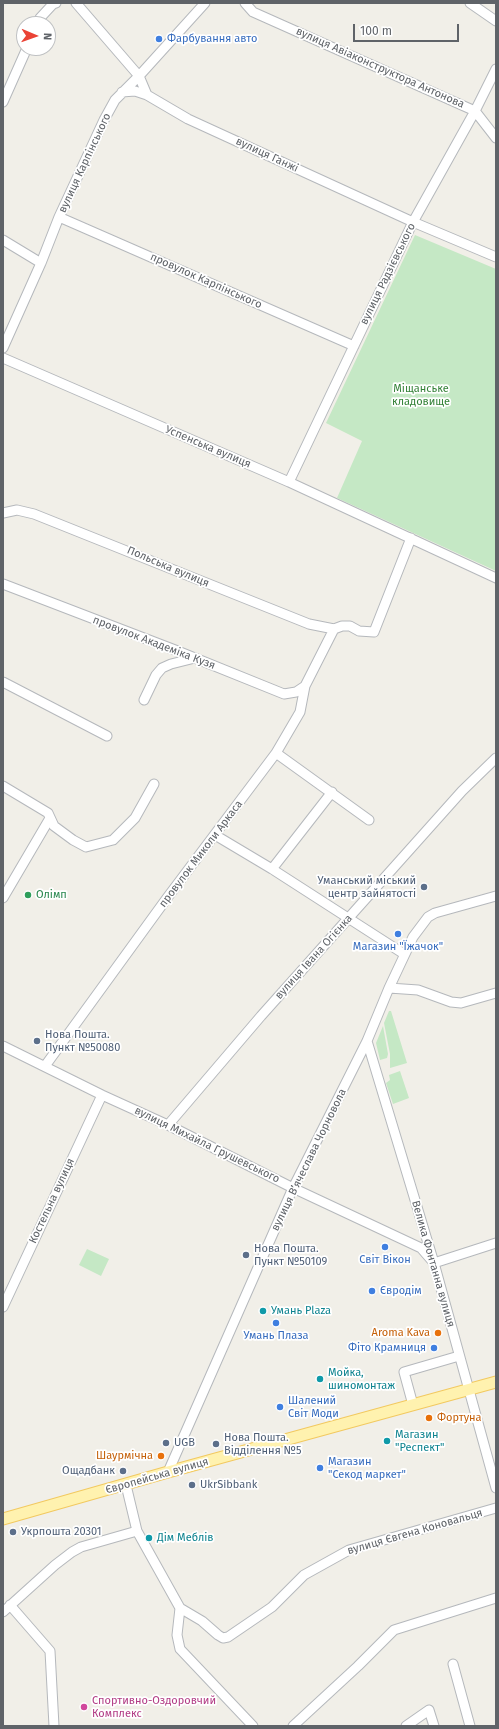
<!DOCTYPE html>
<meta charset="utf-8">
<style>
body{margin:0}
#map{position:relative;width:499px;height:1729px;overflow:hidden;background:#f1efe8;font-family:"Fira Sans",sans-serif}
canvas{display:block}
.frame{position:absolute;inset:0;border:4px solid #5f6368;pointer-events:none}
.north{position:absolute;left:16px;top:16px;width:40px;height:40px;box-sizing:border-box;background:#fff;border:1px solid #bfc1c3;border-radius:50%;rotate:92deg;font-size:11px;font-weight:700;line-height:16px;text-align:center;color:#5f6368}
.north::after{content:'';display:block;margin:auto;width:14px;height:18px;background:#ea4335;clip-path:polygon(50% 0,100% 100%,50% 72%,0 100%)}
.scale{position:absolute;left:353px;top:24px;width:106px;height:18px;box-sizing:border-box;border:2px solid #5f6368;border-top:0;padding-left:5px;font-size:12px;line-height:14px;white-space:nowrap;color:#5f6368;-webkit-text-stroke:3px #fff;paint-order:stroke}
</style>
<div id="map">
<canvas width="499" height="1729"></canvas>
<div class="frame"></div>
<div class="north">N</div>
<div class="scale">100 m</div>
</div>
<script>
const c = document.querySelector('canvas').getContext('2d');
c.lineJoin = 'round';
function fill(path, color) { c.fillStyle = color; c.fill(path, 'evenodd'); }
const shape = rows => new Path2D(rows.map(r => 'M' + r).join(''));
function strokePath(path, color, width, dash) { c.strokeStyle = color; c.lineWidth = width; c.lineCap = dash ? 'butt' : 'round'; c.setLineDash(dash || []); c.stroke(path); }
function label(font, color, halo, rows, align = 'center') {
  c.font = font + ' "Fira Sans",sans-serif'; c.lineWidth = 3.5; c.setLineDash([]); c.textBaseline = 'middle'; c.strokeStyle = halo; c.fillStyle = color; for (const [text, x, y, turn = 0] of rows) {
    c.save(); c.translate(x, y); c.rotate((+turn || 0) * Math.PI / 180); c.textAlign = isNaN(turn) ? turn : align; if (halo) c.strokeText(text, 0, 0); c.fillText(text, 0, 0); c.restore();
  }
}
fill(shape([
 [415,235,496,269,496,571,337,498,362,441,326,423],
 [389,1011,391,1011,407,1063,390,1068,390,1054,384,1023],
 [383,1026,388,1054,387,1058,380,1060,376,1043],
 [400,1071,409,1098,393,1104,386,1083,390,1080,389,1075],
 [87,1249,109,1259,101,1276,79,1265]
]), '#c5e8c5');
const minor = shape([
 [76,3,139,76,147,95,188,119,413,222,496,257],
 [245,3,253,12,475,111,496,138],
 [470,3,496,21],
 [38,24,40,18,53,4,56,3],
 [122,92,135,91,147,95],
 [3,102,27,48],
 [59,217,354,346],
 [3,240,41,263],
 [3,348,41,263,59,217,104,120,115,100,139,76,205,3],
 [3,358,289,482,496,578],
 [289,482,413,222,475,111,496,69],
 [3,513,17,510,34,514,309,624,334,629,342,626,350,626,359,631,374,632,411,538],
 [3,584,175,650,284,694,296,692,305,686],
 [3,682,107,736],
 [144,700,156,675,162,668,171,664,195,658],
 [276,753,369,820],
 [3,786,48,813,54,826,73,840,86,847,113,840,135,818,154,784],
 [215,835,272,869,404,954],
 [272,869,332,792],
 [3,898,50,818],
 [389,988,418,990,451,1002,461,1003,496,993],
 [367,1041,434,1263,496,1488],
 [3,1046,102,1095,168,1125,293,1188,421,1248,434,1263],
 [45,1066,167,898,276,753,300,712,305,686,334,629],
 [168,1125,261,1016,412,847,462,791,496,758],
 [434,1263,496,1243],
 [3,1307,102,1095],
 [413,1405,404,1372,459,1356],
 [168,1472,293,1188,367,1041,389,988,413,937,428,917,435,913,496,896],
 [126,1485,137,1531,180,1608,177,1635,180,1649,253,1726],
 [10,1605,50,1651,54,1726],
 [180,1608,202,1621,218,1635,223,1638,228,1637,272,1607,304,1575,349,1550,496,1508],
 [3,1612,55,1565,72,1552,81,1547,137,1531],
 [453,1664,470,1726],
 [293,1726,358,1666,394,1630,496,1598],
 [406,1726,429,1710,434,1726]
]);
const major = shape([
 [3,1519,168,1472,496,1382]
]);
strokePath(minor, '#b5b8bc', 11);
strokePath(major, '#f2c960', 13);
strokePath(minor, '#fff', 9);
strokePath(major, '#fff2af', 11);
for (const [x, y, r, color] of [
 [159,39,4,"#3f7fe0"],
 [424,887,4,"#5c6f8a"],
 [28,895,4,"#2e9e5b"],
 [398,934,4,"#3f7fe0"],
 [37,1041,4,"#5c6f8a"],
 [385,1247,4,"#3f7fe0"],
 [246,1255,4,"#5c6f8a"],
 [372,1291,4,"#3f7fe0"],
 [263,1311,4,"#0f9aa8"],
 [276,1323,4,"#3f7fe0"],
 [438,1333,4,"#e8710a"],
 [434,1348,4,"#3f7fe0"],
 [320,1379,4,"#0f9aa8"],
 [280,1407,4,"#3f7fe0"],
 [429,1418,4,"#e8710a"],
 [387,1441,4,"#0f9aa8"],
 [166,1443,4,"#5c6f8a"],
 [216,1444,4,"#5c6f8a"],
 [161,1456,4,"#e8710a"],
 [320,1468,4,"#3f7fe0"],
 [123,1471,4,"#5c6f8a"],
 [192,1485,4,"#5c6f8a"],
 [13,1532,4,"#5c6f8a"],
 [149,1538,4,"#0f9aa8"],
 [84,1707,4,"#d1479c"]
]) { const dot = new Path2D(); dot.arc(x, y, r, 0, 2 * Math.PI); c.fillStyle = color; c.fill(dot); strokePath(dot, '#fff', 1.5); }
label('11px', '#366cbe', '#fff', [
 ["Фарбування авто",167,39],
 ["Магазин \"Їжачок\"",398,947,"center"],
 ["Світ Вікон",385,1260,"center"],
 ["Євродім",380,1291],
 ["Умань Плаза",276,1336,"center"],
 ["Фіто Крамниця",426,1348,"right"],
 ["Шалений",288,1401],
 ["Світ Моди",288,1414],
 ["Магазин",328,1462],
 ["\"Секод маркет\"",328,1475]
], 'left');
label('11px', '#5f6368', '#fff', [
 ["вулиця Авіаконструктора Антонова",380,68,24],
 ["вулиця Ганжі",267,155,25],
 ["вулиця Карпінського",85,163,-65],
 ["вулиця Радзієвського",388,274,-64],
 ["провулок Карпінського",206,281,24],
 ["Успенська вулиця",208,447,23],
 ["Польська вулиця",168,567,23],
 ["провулок Академіка Кузя",154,643,21],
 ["провулок Миколи Аркаса",201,854,-53],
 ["вулиця Івана Огієнка",314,957,-48],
 ["вулиця Михайла Грушевського",207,1145,26],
 ["вулиця В’ячеслава Чорновола",309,1160,-64],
 ["Костельна вулиця",52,1201,-65],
 ["Велика Фонтанна вулиця",433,1264,74],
 ["Європейська вулиця",157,1476,-16],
 ["вулиця Євгена Коновальця",415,1532,-16]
]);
label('11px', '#348238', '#fff', [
 ["Міщанське",421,389],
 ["кладовище",421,402]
]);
label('11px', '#4e5e75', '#fff', [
 ["Уманський міський",416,881,"right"],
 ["центр зайнятості",416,894,"right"],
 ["Нова Пошта.",45,1035],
 ["Пункт №50080",45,1048],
 ["Нова Пошта.",254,1249],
 ["Пункт №50109",254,1262],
 ["Нова Пошта.",224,1438],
 ["Відділення №5",224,1451],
 ["UGB",174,1443],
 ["Ощадбанк",115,1471,"right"],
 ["UkrSibbank",200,1485],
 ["Укрпошта 20301",21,1532]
], 'left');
label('11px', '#27864d', '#fff', [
 ["Олімп",36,895]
], 'left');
label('11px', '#0d838f', '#fff', [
 ["Умань Plaza",271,1311],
 ["Мойка,",328,1373],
 ["шиномонтаж",328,1386],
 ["Магазин",395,1435],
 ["\"Респект\"",395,1448],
 ["Дім Меблів",157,1538]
], 'left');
label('11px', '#c56008', '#fff', [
 ["Aroma Kava",430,1333],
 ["Фортуна",437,1418,"left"],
 ["Шаурмічна",153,1456]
], 'right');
label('11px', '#b23c85', '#fff', [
 ["Спортивно-Оздоровчий",92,1701],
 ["Комплекс",92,1714]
], 'left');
</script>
